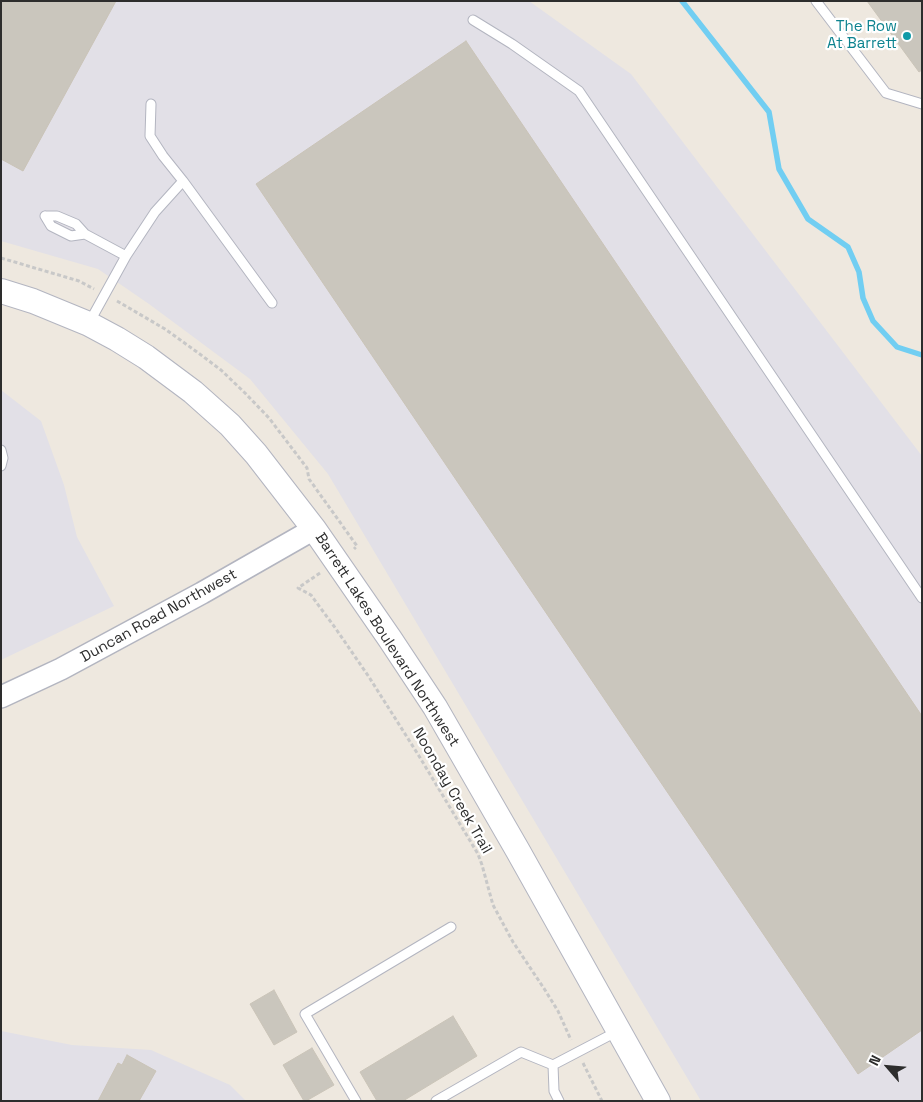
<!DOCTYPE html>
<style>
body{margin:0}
#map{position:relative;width:923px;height:1102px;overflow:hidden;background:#eee8df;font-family:"Space Grotesk",sans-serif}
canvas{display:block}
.frame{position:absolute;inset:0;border:2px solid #2d2d2d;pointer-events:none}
.north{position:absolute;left:863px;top:1042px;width:50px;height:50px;-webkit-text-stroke:4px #fff;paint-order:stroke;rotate:297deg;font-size:14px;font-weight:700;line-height:20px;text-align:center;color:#2d2d2d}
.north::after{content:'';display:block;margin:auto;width:18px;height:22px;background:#2d2d2d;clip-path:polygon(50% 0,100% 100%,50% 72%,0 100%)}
</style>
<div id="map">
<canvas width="923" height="1102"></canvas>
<div class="frame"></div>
<div class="north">N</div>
</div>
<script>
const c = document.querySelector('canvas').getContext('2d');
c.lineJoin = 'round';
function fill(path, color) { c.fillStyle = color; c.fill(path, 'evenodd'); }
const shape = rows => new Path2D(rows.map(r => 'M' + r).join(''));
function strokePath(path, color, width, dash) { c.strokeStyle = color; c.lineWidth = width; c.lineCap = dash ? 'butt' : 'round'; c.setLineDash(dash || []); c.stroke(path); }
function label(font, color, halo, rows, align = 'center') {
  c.font = font + ' "Space Grotesk",sans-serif'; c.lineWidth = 4.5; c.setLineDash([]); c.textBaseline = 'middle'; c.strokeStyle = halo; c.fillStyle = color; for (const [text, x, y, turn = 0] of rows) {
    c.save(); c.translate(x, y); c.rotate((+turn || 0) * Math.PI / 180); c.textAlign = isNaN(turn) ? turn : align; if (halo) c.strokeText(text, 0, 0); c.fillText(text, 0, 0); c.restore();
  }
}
fill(shape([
 [1,1,529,1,631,74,922,456,922,1101,701,1101,328,474,250,379,149,304,98,269,1,241],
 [1,390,41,421,64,485,77,537,114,606,1,660],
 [1,1031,72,1045,151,1050,230,1085,246,1101,1,1101]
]), '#e2e0e7');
strokePath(shape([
 [682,1,769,112,779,169,808,219,848,247,859,272,863,298,873,321,897,347,922,355]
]), '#71cef2', 5.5);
const building = shape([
 [1,1,116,1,23,171,1,159,1,1],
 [867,1,922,1,922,70,919,72,867,1],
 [466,41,922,716,922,1030,858,1074,256,184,466,41],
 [274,990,297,1032,274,1045,250,1004,274,990],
 [453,1016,477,1056,403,1101,377,1101,360,1072,453,1016],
 [312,1048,334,1085,306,1101,304,1101,283,1065,312,1048],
 [127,1055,156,1071,139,1101,98,1101,118,1063,122,1065,127,1055]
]);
fill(building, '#cac6bd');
strokePath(building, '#cac4b8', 1);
const service = shape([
 [816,1,886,93,922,104],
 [473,20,512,44,579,91,922,598],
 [151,104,150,136,163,156,183,181,272,303],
 [45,216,57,216,76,224,85,234,126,256,89,323],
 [45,216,51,226,71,236,85,234],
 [126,256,155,212,183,181],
 [1,450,3,458,1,466],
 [553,1065,554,1091,559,1101],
 [356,1101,305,1014,451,927],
 [436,1101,521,1052,553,1065,618,1031]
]);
const tertiary = shape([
 [1,697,61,669,202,593,314,529]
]);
const secondary = shape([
 [1,291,33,301,89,324,117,339,146,357,193,392,230,425,256,454,314,529,390,639,435,707,518,851,658,1101]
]);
strokePath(service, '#b3b5c0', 11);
strokePath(tertiary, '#b3b5c0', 24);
strokePath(secondary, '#b3b5c0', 26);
strokePath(shape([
 [1,258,79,281,94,289],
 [117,301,165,329,197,352,221,370,245,393,269,418,307,468,309,479,357,546,354,549],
 [320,573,298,588,311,595,336,629,369,677,419,756,478,854,482,865,493,905,513,942,545,990,558,1011,571,1040],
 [583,1063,602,1101]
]), '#c8c8c8', 3, [4, 2.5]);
strokePath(service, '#fff', 9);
strokePath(tertiary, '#fff', 21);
strokePath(secondary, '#fff', 24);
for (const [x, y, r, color] of [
 [907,36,5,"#0f9aa8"]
]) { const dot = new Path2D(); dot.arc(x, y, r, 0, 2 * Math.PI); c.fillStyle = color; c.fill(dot); strokePath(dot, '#fff', 2); }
label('15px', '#0d838f', '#fff', [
 ["The Row",897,27],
 ["At Barrett",897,44]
], 'right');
label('15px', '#2d2d2d', '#fff', [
 ["Duncan Road Northwest",159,616,-29],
 ["Barrett Lakes Boulevard Northwest",387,640,57],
 ["Noonday Creek Trail",452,791,60]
]);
</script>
